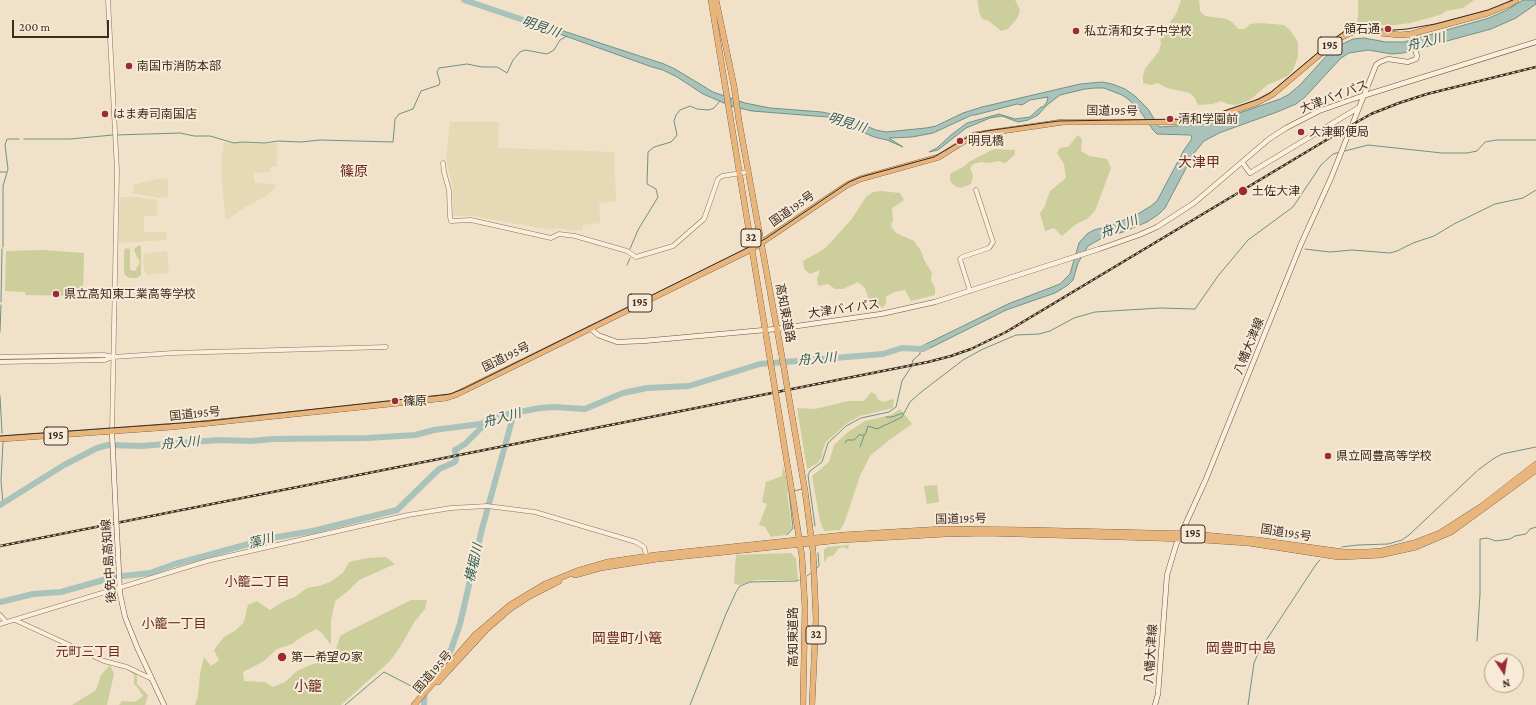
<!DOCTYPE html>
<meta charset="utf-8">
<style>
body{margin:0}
#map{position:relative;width:1536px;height:705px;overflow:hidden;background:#f0e1c8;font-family:"Crimson Pro",serif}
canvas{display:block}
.north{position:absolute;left:1484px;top:653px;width:40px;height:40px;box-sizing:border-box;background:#f7ebd8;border:1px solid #ac9f8e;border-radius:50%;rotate:168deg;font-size:11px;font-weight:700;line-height:16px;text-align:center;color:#3c2c20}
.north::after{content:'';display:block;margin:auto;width:14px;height:18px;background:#9c2b34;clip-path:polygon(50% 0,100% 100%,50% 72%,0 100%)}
.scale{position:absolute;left:12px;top:20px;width:97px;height:18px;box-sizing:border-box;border:2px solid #3c2c20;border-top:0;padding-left:5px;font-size:12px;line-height:14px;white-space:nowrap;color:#3c2c20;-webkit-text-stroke:3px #f7ebd8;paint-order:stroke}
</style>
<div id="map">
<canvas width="1536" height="705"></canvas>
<div class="north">N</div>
<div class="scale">200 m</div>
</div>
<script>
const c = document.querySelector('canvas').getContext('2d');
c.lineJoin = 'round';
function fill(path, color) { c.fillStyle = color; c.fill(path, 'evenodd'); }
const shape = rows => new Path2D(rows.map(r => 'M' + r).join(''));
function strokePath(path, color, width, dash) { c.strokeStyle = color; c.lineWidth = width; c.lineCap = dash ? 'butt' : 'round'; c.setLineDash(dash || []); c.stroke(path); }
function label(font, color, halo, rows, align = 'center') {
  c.font = font + ' "Crimson Pro","Noto Sans JP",serif'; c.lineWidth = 4; c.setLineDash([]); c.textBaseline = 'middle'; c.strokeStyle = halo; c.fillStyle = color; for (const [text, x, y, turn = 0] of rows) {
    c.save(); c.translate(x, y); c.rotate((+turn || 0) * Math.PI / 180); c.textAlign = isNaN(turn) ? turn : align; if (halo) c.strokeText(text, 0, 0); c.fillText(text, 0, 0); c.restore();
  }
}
fill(shape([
 [450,122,499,122,498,148,614,152,616,201,599,203,600,223,583,225,582,231,555,228,551,230,473,216,453,216,453,187,446,160],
 [224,142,262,144,277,143,277,167,271,167,269,172,253,173,255,183,275,184,275,188,264,197,247,206,226,220,222,184,221,161],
 [168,178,168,197,160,198,133,193,134,185,157,179],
 [120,197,137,197,157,200,157,216,144,216,144,232,167,232,166,240,119,243],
 [167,251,169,273,146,275,144,269,143,254]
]), '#e5dab5');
fill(shape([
 [976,0,1015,0,1020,10,1018,17,1008,29,1001,31,989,21,982,19,979,12,978,1],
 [1181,0,1199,0,1200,11,1205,16,1227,19,1233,23,1238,29,1245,29,1250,24,1261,23,1284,25,1290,30,1298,42,1298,56,1293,70,1288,76,1267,85,1250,100,1236,105,1228,104,1221,101,1213,104,1198,105,1195,98,1190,93,1167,88,1158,83,1151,85,1143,83,1143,76,1145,69,1159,51,1161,44,1160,36,1176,14],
 [1358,0,1474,0,1463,8,1446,11,1440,15,1410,23,1395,25,1372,25,1357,23,1358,15],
 [1078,135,1082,139,1081,151,1089,156,1107,159,1111,168,1095,211,1087,219,1076,224,1062,236,1054,228,1045,231,1040,213,1044,208,1050,191,1066,178,1064,164,1057,153,1060,148,1068,147],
 [995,149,1015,150,1015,154,1007,162,1003,163,1000,161,987,163,981,162,973,164,970,168,973,175,971,184,961,188,955,186,950,181,950,174,955,171,963,167,969,162,978,157,990,151],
 [881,191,900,193,904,200,892,208,893,220,891,226,896,233,914,241,921,251,924,260,932,273,931,281,935,288,935,295,911,301,905,290,894,292,886,297,886,304,882,308,874,307,870,303,865,288,858,282,843,289,835,289,828,284,818,286,817,279,820,270,810,274,804,269,803,261,824,249,829,244,851,220,866,197,873,192],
 [138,246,141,246,141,275,137,278,130,278,125,275,124,272,124,250,126,248,130,249,130,270,135,271,140,262,136,255,134,249],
 [43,250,84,253,83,293,79,296,25,295,25,292,5,291,6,251],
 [871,392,876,395,878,400,883,402,894,399,893,408,860,416,846,424,826,442,823,449,822,457,818,463,807,469,797,408,815,409,848,401,864,401],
 [900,409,912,424,888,441,870,456,860,476,844,524,840,530,824,531,820,521,812,476,829,462,834,445,848,432,865,421,891,415],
 [783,465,789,491,787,493,792,528,786,535,771,537,765,527,759,525,767,504,762,502,766,482,782,476],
 [937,485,939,502,927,504,924,486],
 [849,545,848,549,842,547,838,549,833,556,829,556,824,562,824,550,827,547],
 [791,553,796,558,798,580,756,580,738,585,734,583,736,555],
 [386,557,395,564,359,580,347,592,335,601,331,620,331,645,322,633,316,629,303,636,292,644,277,649,264,661,243,672,244,681,265,682,273,687,285,682,297,671,313,664,333,660,340,636,347,632,411,600,427,600,425,609,415,621,400,647,390,661,341,705,195,705,198,696,200,674,204,657,211,666,219,660,214,650,224,637,236,630,244,622,248,605,257,601,270,610,282,602,295,597,307,588,319,586,330,582,343,573,349,562,367,558],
 [110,665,114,674,107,705,72,705,96,690,101,675],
 [126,668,137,674,137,684,148,695,145,705,119,705,122,701,135,702,143,696,138,688,134,684,134,675]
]), '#ccce9b');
const water = shape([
 [1523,0,1536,0,1536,4,1516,18,1491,29,1403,53,1392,54,1368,50,1349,53,1341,58,1305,97,1296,104,1277,112,1219,133,1204,141,1194,153,1165,208,1159,214,1147,222,1123,232,1102,238,1088,246,1078,263,1073,280,1068,285,1055,293,1006,310,924,351,921,351,920,347,1008,304,1060,284,1070,274,1079,243,1087,234,1094,230,1109,226,1136,215,1151,206,1157,201,1184,150,1191,140,1192,137,1190,135,1157,134,1153,130,1140,111,1128,99,1122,95,1104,88,1095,88,1085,89,1060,95,1047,105,1038,115,1028,120,1018,122,1002,116,990,118,966,128,938,150,929,152,937,148,951,135,967,123,999,114,1015,119,1030,117,1041,107,1043,107,1047,102,1048,97,1030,100,1022,105,1017,104,975,115,972,115,933,133,912,137,889,138,903,147,887,140,874,137,828,117,752,111,731,106,703,94,677,77,663,70,652,67,540,27,542,24,664,64,675,69,713,92,745,103,770,108,822,112,844,117,876,130,886,132,926,128,936,126,963,113,982,107,1080,84,1102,82,1112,84,1125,89,1135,96,1148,109,1159,127,1207,124,1280,99,1288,95,1300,85,1329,53,1336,47,1353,39,1364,38,1386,42,1404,42,1489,18,1507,10,1523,0]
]);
fill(water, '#a9c3ba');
strokePath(water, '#6f9287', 1);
strokePath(shape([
 [116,135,180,133,194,136,210,136,234,143,242,142,265,143,278,141,301,142,320,140,393,142,395,119,399,114,413,109,421,91,439,85,440,82,437,72,439,68,467,64,482,67,497,67,507,73,513,60,520,52,525,50,547,54,554,50,560,40,567,36],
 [24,139,70,139,113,135],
 [1345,151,1368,145,1442,153,1467,153,1477,151,1485,142,1496,140,1536,140],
 [0,172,6,172],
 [3,247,3,186,8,169,5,145,7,139,19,139],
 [630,249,638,230,658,197,656,189,647,184,648,152,654,147,671,142,673,140,677,135,674,121,676,115,680,110,690,106,697,109,709,110,714,108,720,101],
 [1305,249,1330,252,1352,250,1390,253,1397,251,1413,243,1434,236,1454,224,1495,204,1523,198,1536,190],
 [627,265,630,258],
 [1,302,2,249],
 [0,332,1,305],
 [0,396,2,433],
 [886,417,892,417,903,413],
 [3,442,1,481,3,503],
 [845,443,847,440,854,440,859,435,865,435,868,426,877,429,898,419,902,417,910,402,920,393,963,360,981,350,1016,335,1039,334,1050,331,1074,318,1095,312,1160,308,1195,309,1218,276,1248,240,1293,207,1321,165,1333,154,1340,152],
 [860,447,864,436],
 [1478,470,1493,459,1502,454,1536,447],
 [794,491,802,489],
 [815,526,808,475,810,471,822,462,828,443,846,426,861,418,889,412,896,407,902,381,911,367,913,360,920,354,920,349],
 [787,535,793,528,789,492],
 [1342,547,1358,545,1388,544,1402,540,1409,535,1477,471],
 [817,568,819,566,818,553],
 [807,576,811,573],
 [1477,641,1480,594,1480,539,1487,538,1496,541,1510,539,1515,536,1526,534,1530,529,1536,527],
 [345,705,384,672,415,688,424,687],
 [690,705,726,614,736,592,740,586,750,582,797,581,799,580],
 [1248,705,1254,663,1259,651,1317,563,1320,560]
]), '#6f9287', 1);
strokePath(shape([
 [464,0,547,28],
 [0,505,64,465,97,448,108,445,141,446,219,440,251,441,273,439,368,438,415,435,434,430,480,424,503,415,540,408,554,407,585,409,623,393,647,388,689,386,760,364,883,354,902,348,920,349,927,347],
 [0,602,33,594,61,592,114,577,150,573,175,564,271,538,313,531,397,510,439,469,455,462,456,460,455,450,465,444,486,423],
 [424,705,425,681,451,650,460,624,482,529,514,413]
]), '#a9c3ba', 6);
const tertiary = shape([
 [108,0,117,170,112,432],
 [443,163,444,172,449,190,450,217,451,221,471,220,551,238,559,234,575,236,627,251,636,257,673,246,704,219,718,179,722,176,748,172],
 [970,291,960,259,962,257,989,248,993,242,976,190],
 [0,357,104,355,113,357,173,353,386,347],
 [0,362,105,360,113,357],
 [0,615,6,622],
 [15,620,104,661,127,667,152,679],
 [0,624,207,561,408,515,451,508,487,506,535,512,636,542,644,547,647,558]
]);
const secondary = shape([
 [1242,162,1250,173,1358,108],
 [590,328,598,335,617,342,643,341,776,329,881,314,935,302,1099,249,1139,235,1157,227,1194,203,1269,139,1286,128,1319,111,1356,98,1536,42],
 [112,432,116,517],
 [117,535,120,594,125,617,137,647,164,705],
 [1155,705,1158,694,1167,575,1176,545,1206,479,1301,244,1331,178,1376,65,1380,62,1388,59,1408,62,1416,59,1417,56,1411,34]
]);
const trunk = shape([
 [711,0,770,359],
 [716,0,734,86,739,121,782,357],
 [0,439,171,427,446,398,455,395,752,249,847,185,860,179,939,157,974,135,1063,122,1181,122,1218,116,1256,103,1273,94,1338,39,1350,33,1360,31,1400,35,1411,34,1488,13,1510,4,1516,0],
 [805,491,813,551,816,619,812,705],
 [793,499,802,557,805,608,803,705],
 [575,575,600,568,657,559,840,540,944,534,986,533,1189,539,1249,543,1339,557,1380,555,1416,547,1451,532,1536,470],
 [438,682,487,629,510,609,528,597,559,581],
 [414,705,475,635,510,605,545,584,577,571,608,562,656,555,844,535,944,529,1023,530,1192,534,1257,540,1343,552,1368,552,1382,551,1414,543,1440,533,1482,506,1536,464]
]);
strokePath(tertiary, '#8c725c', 5);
strokePath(secondary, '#6e533f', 5.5);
strokePath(trunk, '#5a4130', 6);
strokePath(tertiary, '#faefdc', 4);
strokePath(secondary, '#faefdc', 4.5);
strokePath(trunk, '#e8b67c', 5.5);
strokePath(shape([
 [0,436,208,421,450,394,463,389,765,239,849,182,861,177,934,157,973,134,986,131,1058,121,1185,119,1215,114,1259,99,1270,93,1339,35,1349,28,1357,27,1394,30,1407,29,1435,24,1488,10,1513,0]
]), '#3c2c20', 1);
const rail = shape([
 [0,546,792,389,928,362,951,356,971,349,1006,332,1343,130,1371,114,1399,103,1427,94,1536,67]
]);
strokePath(rail, '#3c2c20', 2.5);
strokePath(rail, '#f7ebd8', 1, [3]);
const secondaryBridge = shape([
 [116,517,117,535]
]);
const trunkBridge = shape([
 [782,357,805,491],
 [770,359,793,499]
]);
strokePath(secondaryBridge, '#6e533f', 5.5, []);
strokePath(trunkBridge, '#5a4130', 6, []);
strokePath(secondaryBridge, '#faefdc', 4.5);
strokePath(trunkBridge, '#e8b67c', 5.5);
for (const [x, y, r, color] of [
 [1388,29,4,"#9c2b34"],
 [1076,31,4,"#9c2b34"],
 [129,66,4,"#9c2b34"],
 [105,114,4,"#9c2b34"],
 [1170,119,4,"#9c2b34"],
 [1301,132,4,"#9c2b34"],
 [960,141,4,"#9c2b34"],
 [1243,191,5,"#9c2b34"],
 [56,294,4,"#9c2b34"],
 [395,401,4,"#9c2b34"],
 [1328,456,4,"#9c2b34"],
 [282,657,5,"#9c2b34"]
]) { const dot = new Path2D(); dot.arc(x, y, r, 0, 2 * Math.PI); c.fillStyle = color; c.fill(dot); strokePath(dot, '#f7ebd8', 1.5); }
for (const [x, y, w] of [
 [1330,46,24],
 [751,238,20],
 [640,303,24],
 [56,436,24],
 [1193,534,24],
 [816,635,20]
]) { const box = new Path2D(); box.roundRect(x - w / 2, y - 9, w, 18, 3); c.fillStyle = '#f7ebd8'; c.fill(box); strokePath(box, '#3c2c20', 1); }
label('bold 11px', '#3c2c20', null, [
 ["195",1330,46],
 ["32",751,238],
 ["195",640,303],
 ["195",56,436],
 ["195",1193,534],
 ["32",816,635]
]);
label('12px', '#3c2c20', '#f7ebd8', [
 ["領石通",1380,29,"right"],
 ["私立清和女子中学校",1084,31],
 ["南国市消防本部",137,66],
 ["はま寿司南国店",113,114],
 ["清和学園前",1178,119],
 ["大津郵便局",1309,132],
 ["明見橋",968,141],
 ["土佐大津",1252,191],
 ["県立高知東工業高等学校",64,294],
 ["篠原",403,401],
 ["県立岡豊高等学校",1336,456],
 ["第一希望の家",291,657]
], 'left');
label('12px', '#3c2c20', '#f7ebd8', [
 ["大津バイパス",1334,97,-21],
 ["国道195号",1112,111,1],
 ["国道195号",792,209,-35],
 ["大津バイパス",844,309,-8],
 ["高知東道路",785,313,79],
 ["八幡大津線",1249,346,-68],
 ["国道195号",506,357,-26],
 ["国道195号",195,414,-6],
 ["国道195号",961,519,-1],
 ["国道195号",1286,533,9],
 ["後免中島高知線",109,561,-94],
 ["高知東道路",793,637,-90],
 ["八幡大津線",1151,654,-86],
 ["国道195号",433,672,-49]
]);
label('italic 13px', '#2f5c56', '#f7ebd8', [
 ["明見川",541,27,19],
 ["舟入川",1426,42,-14],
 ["明見川",847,123,17],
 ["舟入川",1119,227,-22],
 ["舟入川",817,359,-5],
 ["舟入川",502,418,-15],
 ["舟入川",180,443,-5],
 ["藻川",261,541,-15],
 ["横堀川",474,563,-77]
]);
label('13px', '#6a291f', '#f7ebd8', [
 ["小籠二丁目",257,582],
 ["小籠一丁目",174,624],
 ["元町三丁目",88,652]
]);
label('14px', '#6a291f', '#f7ebd8', [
 ["大津甲",1199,163],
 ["篠原",354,172],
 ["岡豊町小篭",627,639],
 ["岡豊町中島",1241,649],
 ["小籠",308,687]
]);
</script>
